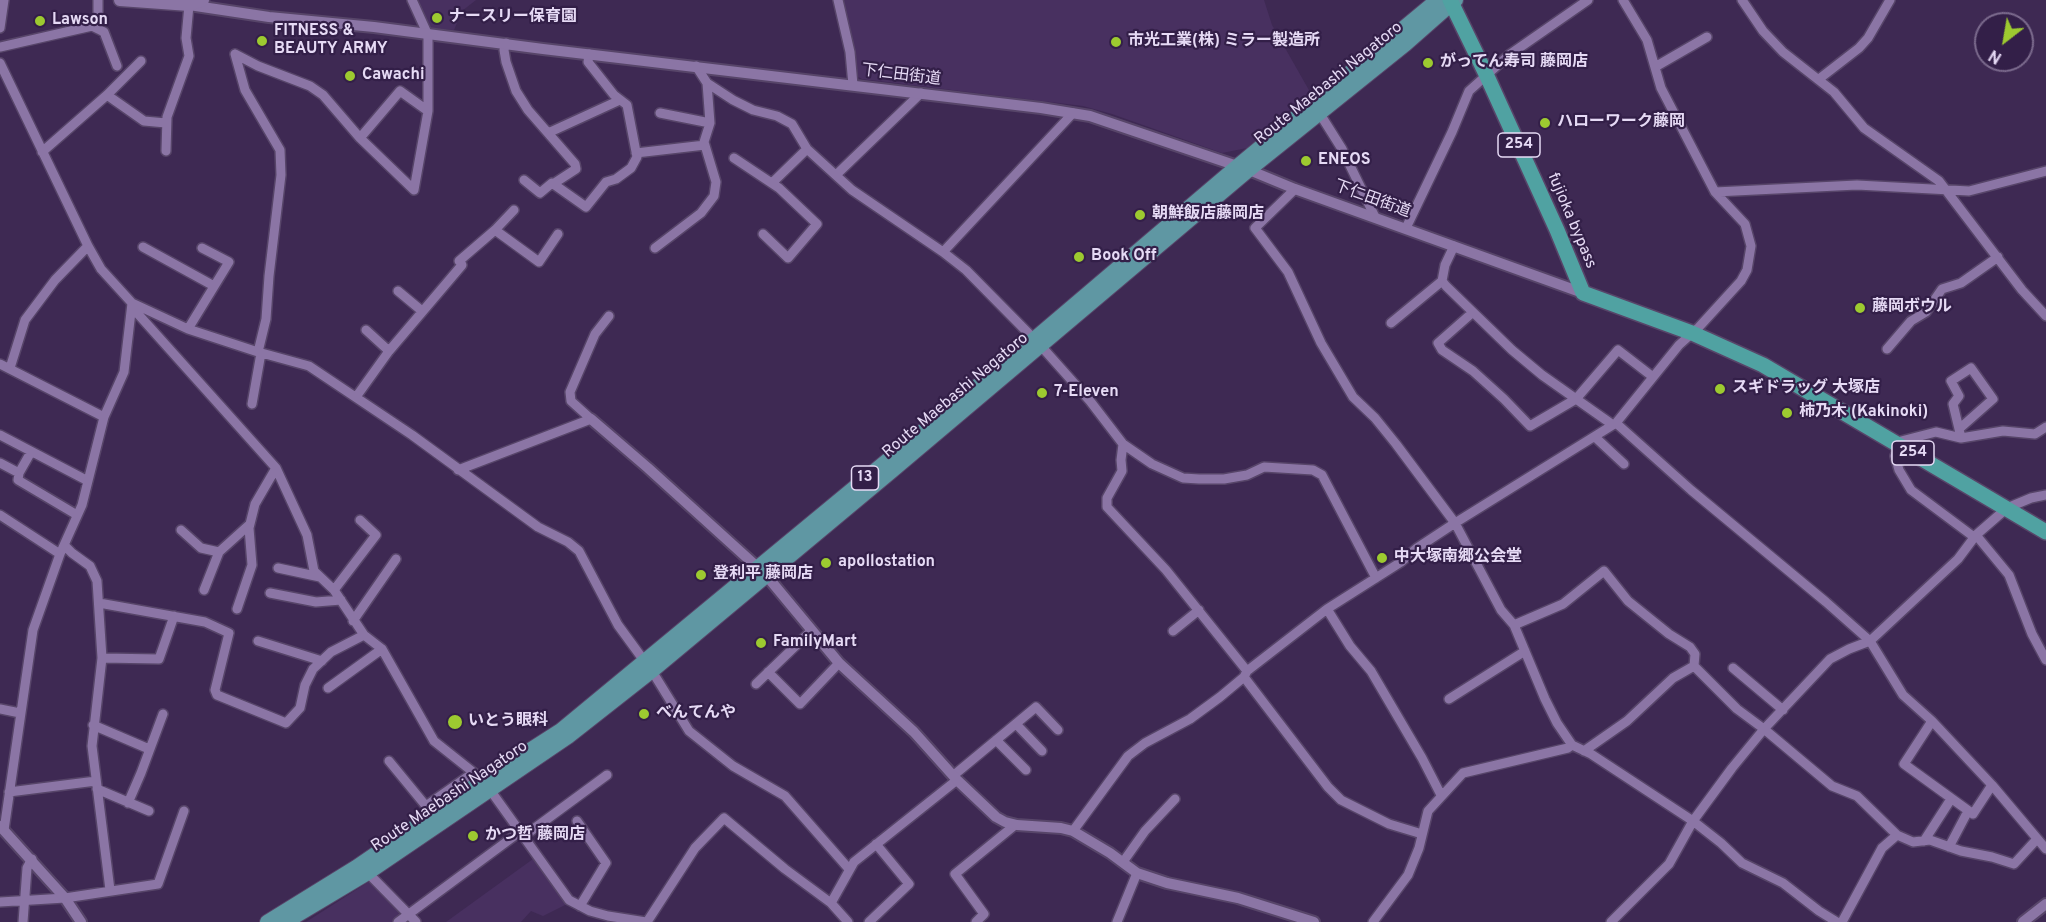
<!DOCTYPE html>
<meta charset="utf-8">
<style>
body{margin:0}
#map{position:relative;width:2046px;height:922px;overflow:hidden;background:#3e2953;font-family:Overpass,sans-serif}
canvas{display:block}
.north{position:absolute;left:1974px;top:12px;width:60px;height:60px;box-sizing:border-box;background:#331f48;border:2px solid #7b6a8d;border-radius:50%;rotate:211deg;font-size:16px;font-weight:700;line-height:24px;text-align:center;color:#e6daf5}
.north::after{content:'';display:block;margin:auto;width:21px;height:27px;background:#9dca30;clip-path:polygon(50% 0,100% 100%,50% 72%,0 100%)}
</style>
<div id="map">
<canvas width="2046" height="922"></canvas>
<div class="north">N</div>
</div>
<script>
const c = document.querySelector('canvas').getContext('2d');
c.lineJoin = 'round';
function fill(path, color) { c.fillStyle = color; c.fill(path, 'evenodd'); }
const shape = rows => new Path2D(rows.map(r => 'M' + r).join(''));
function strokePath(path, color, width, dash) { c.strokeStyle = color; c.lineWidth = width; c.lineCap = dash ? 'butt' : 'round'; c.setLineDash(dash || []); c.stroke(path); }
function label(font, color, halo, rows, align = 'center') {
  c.font = font + ' Overpass,"Noto Sans JP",sans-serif'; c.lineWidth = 4.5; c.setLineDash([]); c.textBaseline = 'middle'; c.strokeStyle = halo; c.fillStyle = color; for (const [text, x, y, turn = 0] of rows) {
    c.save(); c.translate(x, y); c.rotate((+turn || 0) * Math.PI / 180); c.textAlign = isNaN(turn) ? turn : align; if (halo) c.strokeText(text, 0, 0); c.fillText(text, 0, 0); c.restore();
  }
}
fill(shape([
 [416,0,476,0,462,11,454,30,432,28,426,20],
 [842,0,1264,0,1272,25,1310,92,1247,148,1222,153,1112,114,1083,106,862,79,857,76],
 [533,859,567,904,543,916,531,911,521,922,446,922],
 [370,881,411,922,306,922]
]), '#483060');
const minor = shape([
 [412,0,428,35,428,111,414,190],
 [838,0,850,52,853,85],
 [1742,0,1763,31,1783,52,1834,92,1864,128,1939,181,2022,290,2046,316],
 [0,28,4,0],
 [98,29,98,0],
 [506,43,504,50,506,62,516,91,528,110,575,164,576,169,553,184],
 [0,47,92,26,104,32,117,66],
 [235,54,245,90,280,150,281,175,269,276,266,319,258,352],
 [235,54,258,66,310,86,323,95,360,138,414,190],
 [0,63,88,246,101,269,132,303,138,314,276,468,307,535,314,571,334,590,364,635,382,649,434,741,483,780,569,900,590,911,608,916,646,922],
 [696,66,707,83,733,100,753,110,777,116,792,124,807,149,852,190,943,252,966,270,1041,346,1090,401,1123,444,1152,464,1183,478,1199,479,1224,479,1247,475,1264,467,1313,470,1322,475,1376,578],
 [1655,67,1707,37],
 [1819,79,1859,48,1868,38,1890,0],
 [107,95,144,121,166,123],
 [660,113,710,123],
 [1320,114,1342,149,1375,217],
 [548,133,620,100],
 [360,138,400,91,428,111],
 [166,151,167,117,189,56,186,38,189,5],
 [42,152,107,95,141,61],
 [636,153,705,145],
 [734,158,779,188,817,224,788,258,763,234],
 [836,175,921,93],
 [524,180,540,193,552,183,586,207,606,182,616,179,631,168,637,157,627,105,614,95,588,62,589,54],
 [772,183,807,149],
 [1295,189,1255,228,1288,272,1321,343,1353,397,1375,418,1396,444,1455,523,1501,610,1514,625,1545,699,1557,723,1572,745,1591,754,1693,821,1721,843,1742,863,1783,883,1819,911,1837,922],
 [1715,192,1857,185,1969,191,2046,171],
 [1406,228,1452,132,1469,91,1509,55,1588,0],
 [495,230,539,262,558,234],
 [1454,246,1445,265,1442,281,1446,286,1512,350,1542,375,1613,425],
 [143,247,214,286],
 [655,248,701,213,714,196,716,182,704,142,710,123,707,83],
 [943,252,1073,113],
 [459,261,495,230,514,210],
 [398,291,422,311],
 [132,303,188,329,258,352,309,366,412,435,538,527,568,542,579,551,618,625,645,662],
 [1472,313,1438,343,1442,350,1473,371,1504,399,1530,426,1576,399,1618,350,1653,377],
 [1391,323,1442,281],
 [188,329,229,262,202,248],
 [366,330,389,351],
 [1887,349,1911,321,1926,312,1942,289,1961,283,1998,257],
 [0,364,104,417],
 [10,368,25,320,55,280,88,246],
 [356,397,389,351,462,265],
 [252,404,261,353],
 [1616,423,1691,490,1826,602,1870,641,1903,695,1932,721,1992,785,2046,849],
 [1959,429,1993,399,1971,368,1951,381,1959,396,1953,404,1959,429,1961,438],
 [0,435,88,481],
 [1595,437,1624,464],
 [1123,444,1121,460,1122,471,1107,498,1107,507,1166,570,1247,671],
 [31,452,19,473,18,480,77,515],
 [0,463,19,473],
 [458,470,591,419,571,401,570,392,595,334,609,316],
 [0,515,60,554],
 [181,530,201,548,219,552],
 [1976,535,2009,575,2032,634,2046,660],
 [1974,537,1911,490,1899,470,1895,456,1901,441,1936,432,1961,438,2003,431,2035,434,2046,427],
 [65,546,72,553,90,566,97,581,102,658,92,746,110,890],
 [278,568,320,577],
 [204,590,219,552,250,524],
 [334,590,376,535,360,520],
 [270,593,316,602,341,600],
 [99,603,205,622,229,633,215,690,217,695,286,723,300,708,305,685,313,669,331,652,364,635],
 [237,609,252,565,249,528,255,504,276,468],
 [1327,609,1350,646,1371,671,1422,758,1441,795],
 [353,621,396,559],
 [1514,625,1563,604,1604,571,1628,601,1669,634,1690,647,1695,654,1694,666,1737,709,1764,729,1832,786,1857,796,1897,835],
 [1173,631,1199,610],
 [258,641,322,661],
 [102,658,159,659,174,616],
 [1733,668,1783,710],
 [652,671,689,731,733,766,785,796,849,869],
 [768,672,800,704,839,663],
 [1244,677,1328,787,1341,800,1389,824,1422,834],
 [756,684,811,631],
 [328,688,382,649],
 [1449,699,1525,651],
 [0,709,20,713],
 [1932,721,1904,764,1973,814,1992,785],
 [1016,724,1042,751],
 [93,725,149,749],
 [996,740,1026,770],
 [1584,751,1627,721,1673,678,1694,666],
 [389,761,426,806,473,773],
 [954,775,1036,707,1058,730],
 [97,789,149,811],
 [9,792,96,781],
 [128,803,141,773,163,714],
 [577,821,606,863,580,906],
 [4,830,33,630,60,554,82,505,104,417,124,372,132,303],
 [1073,831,1128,756,1145,743,1190,719,1220,697,1244,677,1247,671,1327,609,1401,562,1417,548,1455,523,1616,423,1679,345,1699,327,1741,281,1747,270,1751,246,1745,224,1715,192,1661,88,1647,40,1623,0],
 [524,836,607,775],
 [1924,841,1951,799],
 [1949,847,1968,811],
 [1123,862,1145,831,1175,799],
 [368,873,416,922],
 [0,902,65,898,158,884,184,811],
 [23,922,27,868,32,859],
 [398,922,521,831],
 [647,922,695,848,724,818,785,869,831,903],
 [848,922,831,903,854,862,957,780],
 [869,922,909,884,876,844],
 [976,922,984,914,955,874,1015,825],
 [1117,922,1137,873],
 [1373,922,1408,875,1419,848,1428,811,1463,773,1568,748,1572,745],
 [1611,922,1669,864,1693,821,1732,768,1764,729,1830,659,1849,649,1870,641,1958,559,1976,535,2007,508,2031,498,2046,495],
 [1842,922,1882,848,1897,835,1913,842,1930,840,1961,851,1992,857,2014,864,2037,839]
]);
const tertiary = shape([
 [189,5,269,17,374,27,543,49,1041,108,1090,116,1249,170,1295,189,1583,293],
 [591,419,648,468,766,575,839,663,914,732,957,780,996,817,1005,822,1017,825,1061,828,1073,831,1110,853,1137,873,1167,883,1238,898,1314,922],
 [0,826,65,898,81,922],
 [2023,922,2046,904]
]);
const secondary = shape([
 [120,0,189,5,203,0]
]);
const primary = shape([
 [267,922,356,867,483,780,561,730,1034,339,1236,167,1437,0],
 [286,922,368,873,568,737,652,671,892,471,1249,170,1406,44,1456,0]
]);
const trunk = shape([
 [1450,0,1486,74,1557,230,1583,293,1692,333,1763,365,2046,532]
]);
strokePath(minor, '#574569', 12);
strokePath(tertiary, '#574569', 14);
strokePath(secondary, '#574569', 15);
strokePath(primary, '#574569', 16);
strokePath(trunk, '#574569', 18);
strokePath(minor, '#8b75a5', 9);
strokePath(tertiary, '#8b75a5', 10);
strokePath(secondary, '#8b75a5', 12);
strokePath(primary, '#5f97a3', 14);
strokePath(trunk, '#50a2a2', 15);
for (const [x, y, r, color] of [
 [437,18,6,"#9dca30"],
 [40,21,6,"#9dca30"],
 [262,41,6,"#9dca30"],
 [1116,42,6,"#9dca30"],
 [1428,63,6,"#9dca30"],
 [350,76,6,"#9dca30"],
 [1545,123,6,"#9dca30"],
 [1306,161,6,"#9dca30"],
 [1140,215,6,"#9dca30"],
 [1079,257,6,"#9dca30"],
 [1860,308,6,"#9dca30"],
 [1720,389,6,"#9dca30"],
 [1042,393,6,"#9dca30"],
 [1787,413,6,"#9dca30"],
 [1382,558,6,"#9dca30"],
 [826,563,6,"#9dca30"],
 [701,575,6,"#9dca30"],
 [761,643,6,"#9dca30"],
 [644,714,6,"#9dca30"],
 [455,722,8,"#9dca30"],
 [473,836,6,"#9dca30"]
]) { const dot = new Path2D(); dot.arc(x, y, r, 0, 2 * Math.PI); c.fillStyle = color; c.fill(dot); strokePath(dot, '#331f48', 2); }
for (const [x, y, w] of [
 [1519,145,42],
 [1913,453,42],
 [865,478,27]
]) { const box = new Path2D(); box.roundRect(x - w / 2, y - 12, w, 24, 4.5); c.fillStyle = '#331f48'; c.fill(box); strokePath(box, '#e6daf5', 1.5); }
label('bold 15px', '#e6daf5', null, [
 ["254",1519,145],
 ["254",1913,453],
 ["13",865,478]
]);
label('bold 16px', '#e6daf5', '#331f48', [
 ["ナースリー保育園",449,18],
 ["Lawson",52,21],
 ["FITNESS &",274,32],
 ["BEAUTY ARMY",274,50],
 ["市光工業(株) ミラー製造所",1128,42],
 ["がってん寿司 藤岡店",1440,63],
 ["Cawachi",362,76],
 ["ハローワーク藤岡",1557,123],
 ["ENEOS",1318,161],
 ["朝鮮飯店藤岡店",1152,215],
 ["Book Off",1091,257],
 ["藤岡ボウル",1872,308],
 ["スギドラッグ 大塚店",1732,389],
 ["7-Eleven",1054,393],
 ["柿乃木 (Kakinoki)",1799,413],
 ["中大塚南郷公会堂",1394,558],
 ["apollostation",838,563],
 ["登利平 藤岡店",713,575],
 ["FamilyMart",773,643],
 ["べんてんや",656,714],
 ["いとう眼科",468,722],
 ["かつ哲 藤岡店",485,836]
], 'left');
label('16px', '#e6daf5', '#331f48', [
 ["下仁田街道",901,76,7],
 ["Route Maebashi Nagatoro",1329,84,-39],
 ["下仁田街道",1372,200,20],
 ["fujioka bypass",1571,221,67],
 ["Route Maebashi Nagatoro",956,396,-40],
 ["Route Maebashi Nagatoro",450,797,-34]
]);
</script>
